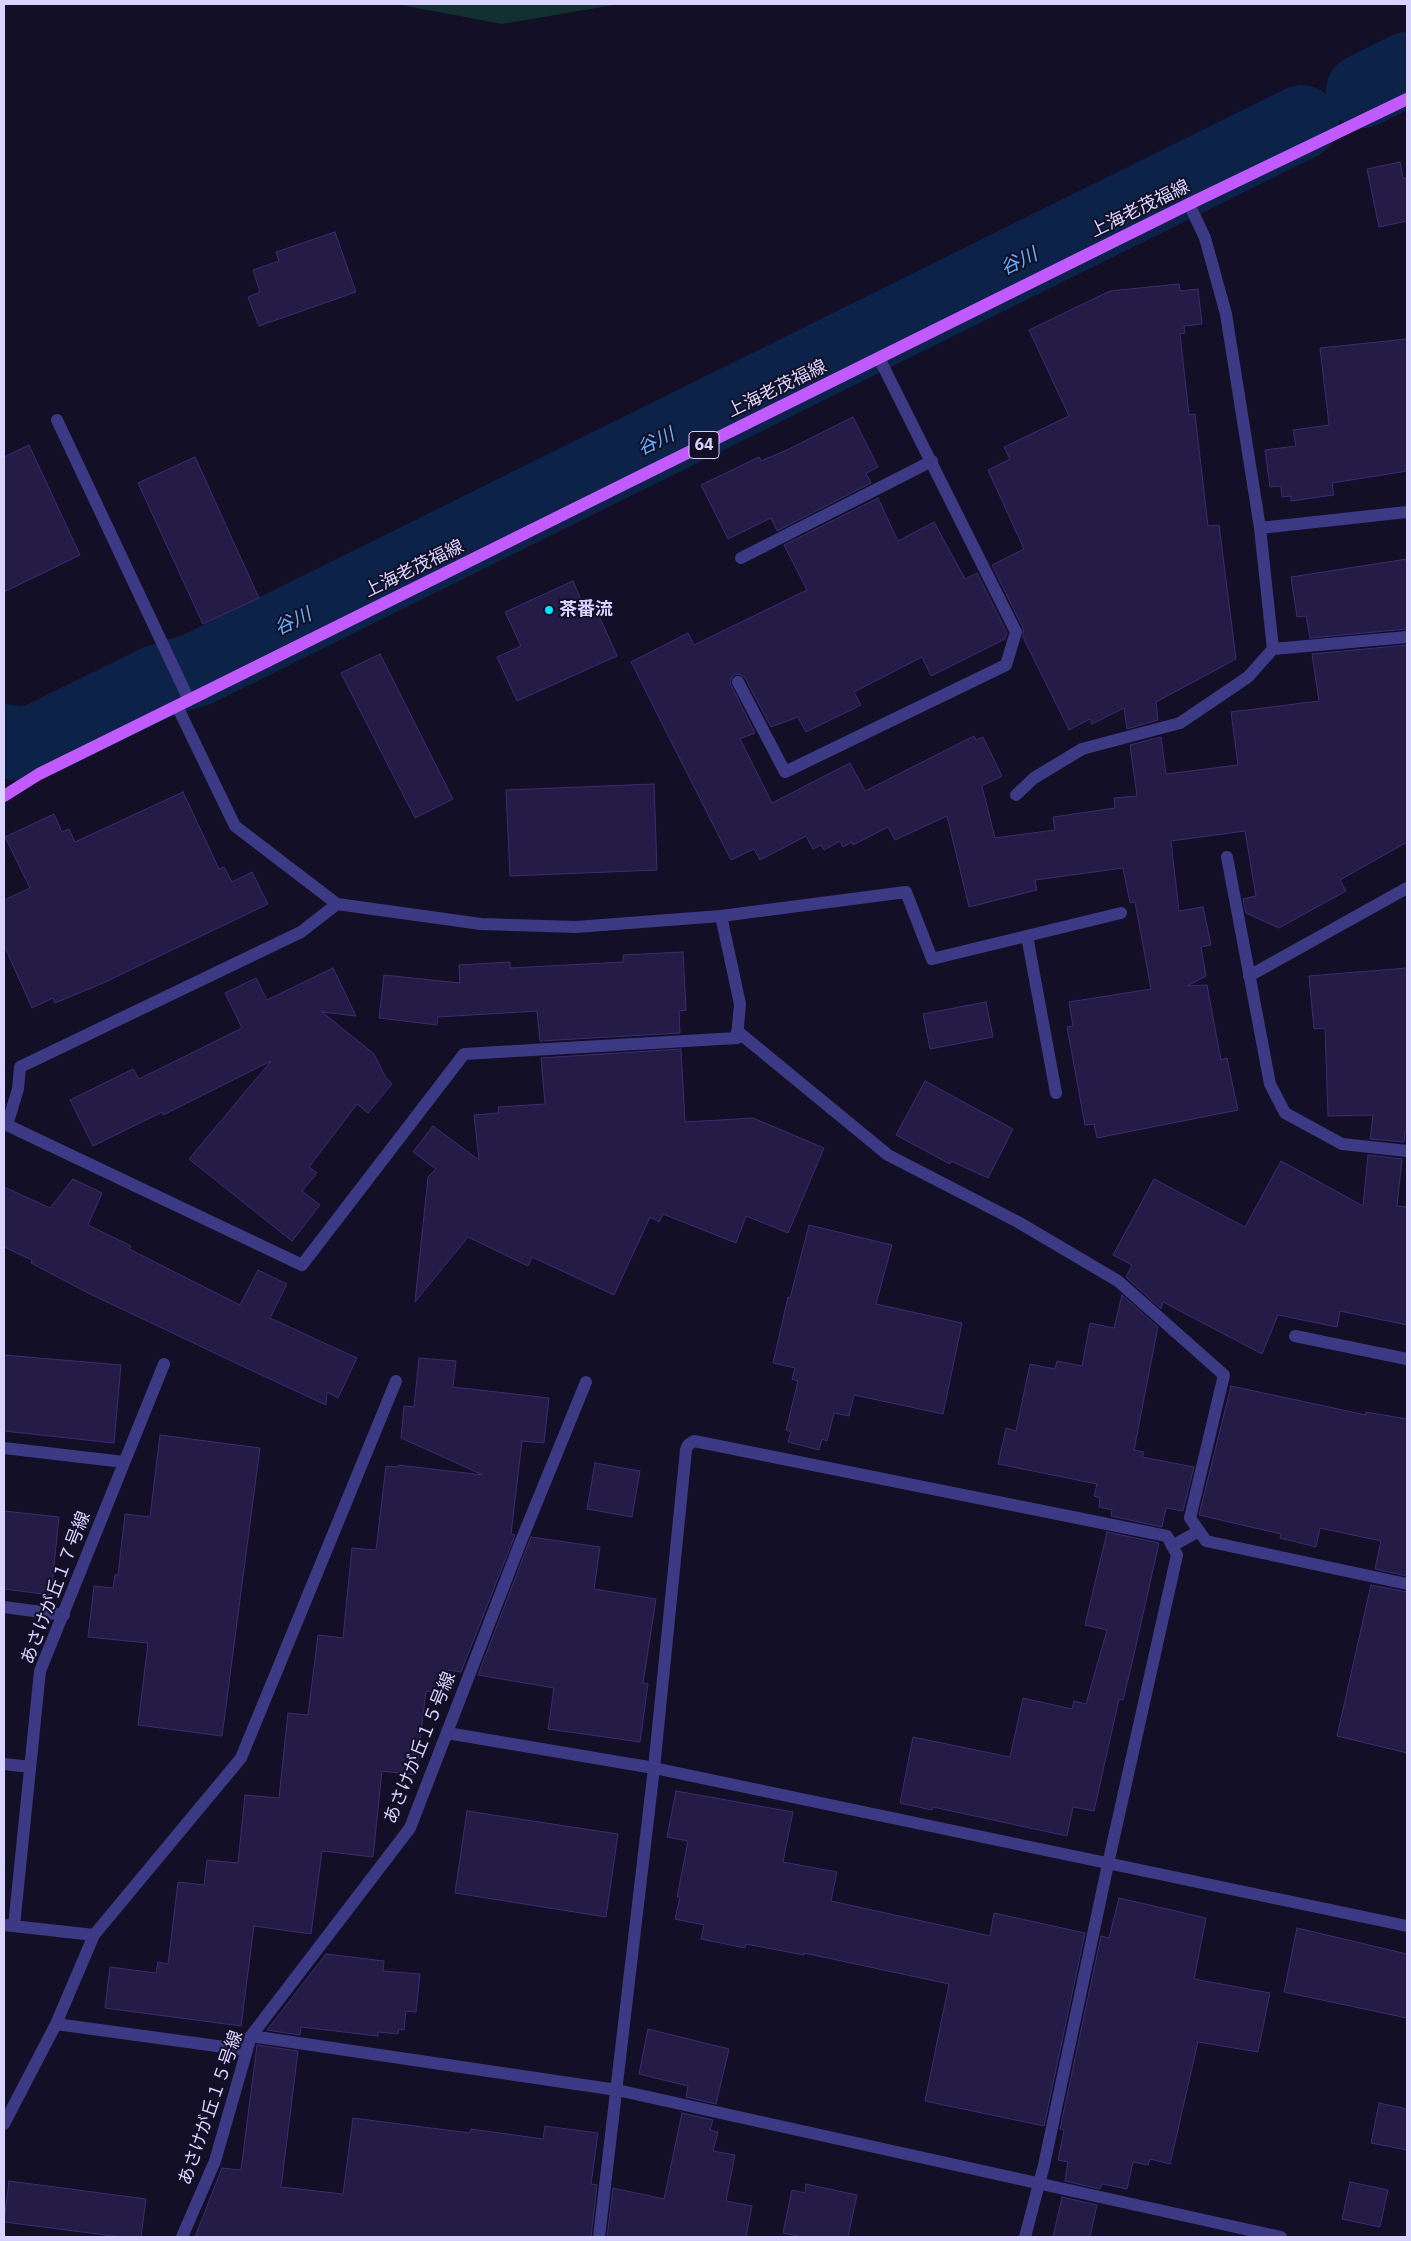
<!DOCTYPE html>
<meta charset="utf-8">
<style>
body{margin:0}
#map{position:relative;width:1411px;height:2241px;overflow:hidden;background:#130f26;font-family:"IBM Plex Sans",sans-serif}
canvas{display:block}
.frame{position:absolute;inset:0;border:5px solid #d9d4ff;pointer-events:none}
</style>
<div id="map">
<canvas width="1411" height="2241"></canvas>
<div class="frame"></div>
</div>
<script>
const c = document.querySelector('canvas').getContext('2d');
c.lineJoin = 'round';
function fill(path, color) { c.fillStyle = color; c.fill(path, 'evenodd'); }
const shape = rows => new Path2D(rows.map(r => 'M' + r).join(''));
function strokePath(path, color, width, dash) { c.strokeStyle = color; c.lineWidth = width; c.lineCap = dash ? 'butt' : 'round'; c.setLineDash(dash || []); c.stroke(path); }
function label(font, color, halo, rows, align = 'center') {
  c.font = font + ' "IBM Plex Sans","Noto Sans JP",sans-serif'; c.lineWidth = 4; c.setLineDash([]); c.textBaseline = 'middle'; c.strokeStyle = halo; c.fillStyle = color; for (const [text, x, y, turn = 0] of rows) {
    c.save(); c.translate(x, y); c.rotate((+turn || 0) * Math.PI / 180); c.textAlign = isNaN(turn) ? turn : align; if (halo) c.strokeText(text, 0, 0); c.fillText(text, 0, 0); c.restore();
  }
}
fill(shape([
 [396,4,620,4,502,24]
]), '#12302f');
strokePath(shape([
 [1363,91,1407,69],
 [4,741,19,744,37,741,157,682,198,669,1302,122]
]), '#0c2248', 74);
const building = shape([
 [1400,162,1403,178,1407,178,1407,221,1379,227,1367,169,1400,162],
 [335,232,356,292,259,326,248,297,260,292,253,270,279,261,276,252,335,232],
 [1179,284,1180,291,1198,289,1202,324,1184,326,1185,333,1180,334,1189,415,1195,414,1208,526,1219,525,1236,659,1156,702,1158,720,1127,729,1124,708,1092,724,1090,719,1069,730,1023,637,1023,628,992,565,1024,549,988,470,1010,459,1004,447,1069,416,1029,330,1110,291,1179,284],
 [1407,339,1407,471,1332,483,1334,495,1291,501,1291,496,1282,497,1281,486,1270,487,1265,450,1296,446,1293,430,1329,425,1320,348,1407,339],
 [853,417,878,467,866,473,871,483,777,531,771,518,728,539,701,485,759,457,761,461,787,450,853,417],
 [29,445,80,555,4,592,4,457,29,445],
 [195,457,259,598,203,624,138,483,195,457],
 [878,498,898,541,934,522,965,579,977,573,1007,633,1005,639,931,676,922,657,854,692,861,705,806,732,798,717,771,727,745,678,739,674,734,675,730,681,731,685,755,733,740,739,772,803,850,763,865,791,974,736,976,740,983,737,1002,776,982,786,995,838,1055,830,1053,817,1115,808,1114,798,1137,796,1130,745,1161,737,1166,774,1238,765,1231,712,1319,701,1312,654,1407,645,1407,842,1340,880,1346,891,1279,928,1246,913,1243,899,1256,896,1245,831,1171,841,1179,911,1203,907,1211,945,1201,947,1206,976,1187,986,1207,985,1221,1060,1227,1058,1238,1110,1097,1138,1094,1124,1085,1125,1067,1027,1073,1026,1069,1002,1151,989,1135,902,1130,903,1123,868,1035,880,1037,890,969,907,947,816,895,840,888,827,853,845,852,842,843,847,840,841,824,850,821,845,813,849,806,836,760,860,754,849,731,860,631,662,688,633,694,645,807,590,784,545,878,498],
 [1407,559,1407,629,1310,638,1306,616,1297,617,1291,577,1407,559],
 [573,581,584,607,593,602,617,656,517,701,497,657,521,646,505,612,573,581],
 [380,654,453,799,415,818,341,673,380,654],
 [654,784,657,870,510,876,506,790,654,784],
 [183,792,219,869,224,867,232,882,252,872,268,904,103,983,55,1003,53,998,32,1008,4,945,4,900,30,888,5,837,54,814,62,832,69,829,75,842,183,792],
 [683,952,686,1010,679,1011,680,1033,540,1041,537,1011,438,1017,437,1025,379,1018,384,975,460,983,459,965,510,962,510,968,623,962,623,955,683,952],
 [333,968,356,1016,322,1012,374,1054,385,1076,392,1084,368,1113,357,1104,309,1167,317,1173,302,1191,320,1205,292,1241,189,1159,271,1061,163,1115,162,1112,93,1146,70,1100,133,1069,139,1079,242,1028,225,993,256,978,267,1000,333,968],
 [1407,968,1407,1132,1405,1131,1404,1142,1370,1139,1373,1115,1328,1116,1325,1028,1314,1029,1309,976,1407,968],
 [986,1002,993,1037,930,1049,923,1014,986,1002],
 [681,1049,685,1122,753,1118,824,1148,788,1233,746,1216,736,1243,663,1214,659,1222,650,1217,614,1295,532,1257,528,1266,468,1237,415,1302,428,1177,436,1169,413,1152,433,1126,479,1160,474,1115,499,1113,498,1107,545,1104,541,1058,681,1049],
 [925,1081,1013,1129,988,1178,951,1161,950,1164,896,1135,925,1081],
 [1368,1155,1402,1159,1397,1206,1407,1207,1407,1325,1340,1311,1337,1327,1278,1315,1262,1354,1163,1302,1161,1309,1126,1277,1132,1265,1113,1255,1154,1179,1245,1227,1281,1161,1363,1206,1368,1155],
 [73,1179,102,1193,88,1225,131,1246,129,1249,240,1305,258,1270,287,1284,270,1318,357,1358,338,1398,327,1392,326,1405,257,1373,90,1294,31,1263,32,1260,4,1247,4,1187,50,1208,73,1179],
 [809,1225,892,1245,876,1304,962,1323,943,1414,854,1395,849,1416,834,1413,827,1441,822,1439,819,1450,788,1442,791,1432,786,1430,798,1381,792,1379,795,1368,773,1363,788,1297,790,1298,809,1225],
 [1122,1295,1158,1327,1134,1450,1144,1452,1142,1457,1194,1467,1183,1511,1166,1508,1162,1527,1111,1516,1112,1510,1099,1507,1100,1498,1094,1496,1097,1484,998,1464,1006,1428,1016,1431,1030,1364,1055,1369,1057,1361,1082,1366,1090,1323,1114,1328,1122,1295],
 [4,1355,121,1365,114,1443,4,1431,4,1355],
 [419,1358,456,1361,453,1387,549,1398,544,1443,522,1441,511,1534,515,1535,461,1672,448,1670,446,1694,426,1691,416,1775,382,1771,373,1857,322,1851,311,1934,254,1926,241,2026,105,2008,110,1967,156,1973,158,1962,168,1964,178,1882,204,1885,207,1860,238,1863,245,1795,279,1798,288,1713,308,1715,318,1635,343,1638,352,1548,376,1550,386,1466,398,1467,398,1465,483,1475,401,1438,404,1406,414,1407,419,1358],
 [1231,1386,1366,1415,1366,1412,1407,1419,1407,1576,1375,1569,1381,1541,1320,1528,1316,1547,1280,1538,1281,1534,1199,1515,1231,1386],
 [160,1435,260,1448,222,1736,138,1725,148,1643,88,1637,94,1586,113,1588,115,1575,118,1575,125,1514,150,1517,160,1435],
 [595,1463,640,1471,632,1517,587,1509,595,1463],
 [4,1511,59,1517,51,1595,4,1589,4,1511],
 [1107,1532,1159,1543,1132,1663,1123,1700,1119,1699,1094,1811,1073,1807,1067,1836,933,1807,932,1810,900,1803,913,1737,1010,1757,1023,1698,1072,1709,1074,1701,1086,1704,1107,1630,1085,1625,1107,1532],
 [531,1537,600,1547,594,1589,656,1599,643,1683,648,1684,640,1742,548,1729,554,1688,478,1675,531,1537],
 [1371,1585,1407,1592,1407,1753,1337,1736,1371,1585],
 [676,1791,793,1812,783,1862,837,1872,831,1901,990,1936,994,1913,1085,1933,1044,2126,925,2101,949,1984,804,1953,804,1955,746,1944,745,1948,701,1939,704,1925,675,1919,680,1897,677,1897,688,1841,667,1837,676,1791],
 [467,1811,618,1834,606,1917,455,1893,467,1811],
 [1119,1898,1206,1918,1194,1979,1270,1993,1258,2052,1198,2042,1170,2164,1150,2159,1148,2165,1133,2162,1127,2189,1102,2184,1100,2189,1065,2181,1068,2162,1058,2160,1064,2130,1060,2129,1101,1936,1109,1938,1119,1898],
 [1297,1928,1407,1954,1407,2018,1284,1992,1297,1928],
 [326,1954,384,1961,383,1971,420,1974,416,2012,406,2011,404,2030,399,2029,398,2034,378,2032,378,2036,301,2027,300,2035,267,2030,326,1954],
 [648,2029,729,2049,716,2104,686,2097,688,2086,639,2074,648,2029],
 [257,2045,298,2051,281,2187,343,2194,353,2118,470,2133,471,2129,543,2139,545,2126,598,2133,591,2184,597,2185,591,2237,195,2237,222,2168,241,2170,257,2045],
 [1379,2103,1407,2109,1407,2150,1371,2143,1379,2103],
 [682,2113,713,2120,710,2130,718,2132,713,2151,735,2155,726,2201,752,2206,746,2237,607,2237,613,2188,664,2199,682,2113],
 [9,2181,146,2199,141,2237,121,2237,4,2222,9,2181],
 [1350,2182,1388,2190,1380,2227,1342,2219,1350,2182],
 [806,2184,857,2195,848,2237,803,2237,783,2233,792,2190,805,2193,806,2184],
 [1062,2197,1097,2205,1090,2237,1053,2237,1062,2197]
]);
fill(building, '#241b47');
strokePath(building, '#3b2d73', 1);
strokePath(shape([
 [1189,204,1205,238,1226,314,1260,528,1273,649],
 [57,420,189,700],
 [1260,528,1407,512],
 [741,558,932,461],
 [738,682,785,772,1006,665,1016,632,879,358],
 [177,706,235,826,337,904,481,924,576,927,721,916,906,892,932,959,1121,913],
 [1016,795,1034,778,1082,749,1180,723,1248,677,1273,649,1407,637],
 [1227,857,1270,1084,1285,1113,1342,1144,1407,1151],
 [337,904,301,932,20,1067,18,1089,7,1125,302,1265,464,1054,737,1038,740,1004,721,916],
 [1027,936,1056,1093],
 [1249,976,1407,888],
 [737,1031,888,1155,1018,1222,1118,1281,1224,1375,1190,1518,1206,1541,1407,1584],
 [1295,1336,1407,1359],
 [4,1448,124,1462],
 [1172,1546,1199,1531],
 [4,1607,64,1615],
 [447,1733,654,1768,1407,1926],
 [4,1764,30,1767],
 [4,1925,94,1935],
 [14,1926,40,1671,164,1364],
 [56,2024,246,2050],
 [251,2036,617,2090,1281,2237],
 [4,2124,56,2024,94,1935,241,1758,396,1381],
 [182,2237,215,2161,251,2036,410,1828,521,1541,586,1382],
 [599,2237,654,1768,686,1450,688,1445,694,1441,1167,1536,1177,1555,1108,1864,1044,2165,1025,2237]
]), '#3d3a85', 12);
strokePath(shape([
 [4,796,39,774,189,700,1189,204,1407,99]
]), '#c25bff', 12);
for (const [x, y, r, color] of [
 [549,610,5,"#00e5ff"]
]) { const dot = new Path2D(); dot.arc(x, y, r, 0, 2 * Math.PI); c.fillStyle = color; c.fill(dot); strokePath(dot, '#130f26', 2); }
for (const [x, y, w] of [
 [704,445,30]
]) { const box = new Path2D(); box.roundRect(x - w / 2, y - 13.5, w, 27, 4); c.fillStyle = '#130f26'; c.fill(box); strokePath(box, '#d9d4ff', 1); }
label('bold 16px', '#d9d4ff', null, [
 ["64",704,445]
]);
label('18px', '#d9d4ff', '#130f26', [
 ["上海老茂福線",1140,209,-26],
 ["上海老茂福線",777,389,-26],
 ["上海老茂福線",414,569,-26],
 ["あさけが丘１７号線",56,1588,-69],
 ["あさけが丘１５号線",420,1748,-68],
 ["あさけが丘１５号線",211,2108,-71]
]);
label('bold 18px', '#d9d4ff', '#130f26', [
 ["茶番流",559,610]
], 'left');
label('italic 19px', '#62b6ff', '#130f26', [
 ["谷川",1019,262,-26],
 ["谷川",656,442,-26],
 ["谷川",293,622,-26]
]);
</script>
